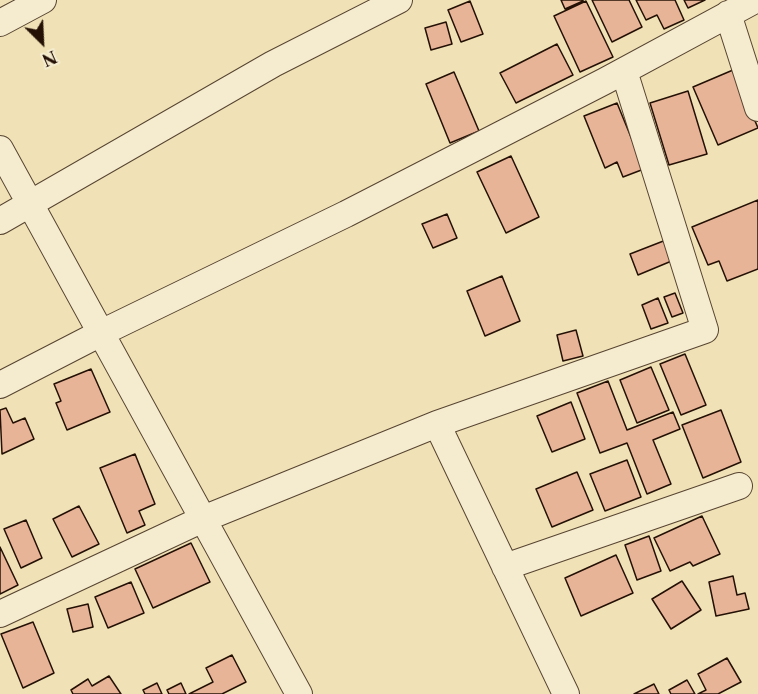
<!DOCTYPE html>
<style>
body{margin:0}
#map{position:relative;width:758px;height:694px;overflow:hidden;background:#f0e2b6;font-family:"Libre Caslon Text",serif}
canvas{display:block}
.north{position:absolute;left:12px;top:12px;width:60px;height:60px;-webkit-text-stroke:4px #f5ecd0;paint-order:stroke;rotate:156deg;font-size:16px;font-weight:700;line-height:24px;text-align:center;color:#241005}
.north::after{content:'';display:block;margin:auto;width:21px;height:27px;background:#241005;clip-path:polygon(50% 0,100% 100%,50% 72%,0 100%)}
</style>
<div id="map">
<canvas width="758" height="694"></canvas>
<div class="north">N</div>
</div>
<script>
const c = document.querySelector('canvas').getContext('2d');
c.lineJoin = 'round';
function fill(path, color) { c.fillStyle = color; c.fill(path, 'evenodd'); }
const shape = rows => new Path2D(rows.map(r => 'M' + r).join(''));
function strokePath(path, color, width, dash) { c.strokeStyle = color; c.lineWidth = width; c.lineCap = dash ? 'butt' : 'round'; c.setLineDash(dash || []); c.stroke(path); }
const building = shape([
 [561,0,583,0,583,1,565,9,561,0],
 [592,0,629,0,642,27,612,42,592,0],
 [636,0,675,0,684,20,664,29,657,15,646,20,636,0],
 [684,0,705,0,688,8,684,0],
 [470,1,483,34,461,42,448,10,470,1],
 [586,1,613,57,580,72,554,16,586,1],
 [446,22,452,44,431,50,425,28,446,22],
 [557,44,573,75,516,103,500,73,557,44],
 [733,70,758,128,718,145,693,87,733,70],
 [454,72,479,131,450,143,426,84,454,72],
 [688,91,707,154,669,165,650,103,688,91],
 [617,103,644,169,623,177,617,162,605,168,584,116,617,103],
 [511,156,539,217,506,233,477,172,511,156],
 [758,200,758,269,727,281,719,261,708,265,692,227,758,200],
 [447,214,457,238,433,248,422,224,447,214],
 [666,240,674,260,638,275,630,254,666,240],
 [502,276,520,321,485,336,467,291,502,276],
 [675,293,683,313,672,317,664,297,675,293],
 [658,298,668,323,651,329,642,305,658,298],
 [576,330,583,356,563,361,557,335,576,330],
 [685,354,706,405,681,415,660,364,685,354],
 [651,367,669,410,637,423,620,380,651,367],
 [91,369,110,412,67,430,56,403,61,401,54,384,91,369],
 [608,381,627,430,673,412,680,429,653,440,671,484,647,494,627,443,600,453,577,393,608,381],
 [571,402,585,439,552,452,537,416,571,402],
 [6,408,13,423,25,418,34,439,2,454,0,410,6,408],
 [721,410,741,462,703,478,682,425,721,410],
 [135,454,155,504,139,511,145,525,127,533,100,468,135,454],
 [627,460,641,497,605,511,590,474,627,460],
 [577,472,593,510,552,527,536,489,577,472],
 [79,506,99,544,72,557,53,519,79,506],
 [702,516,720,554,693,566,690,562,670,571,654,538,702,516],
 [26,520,42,558,21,568,4,529,26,520],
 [649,536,661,571,637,580,625,545,649,536],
 [191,543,210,582,153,608,135,569,191,543],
 [0,547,18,585,0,594,0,547],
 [616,555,633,593,581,616,565,578,616,555],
 [733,576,737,595,745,593,749,609,716,616,709,582,733,576],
 [682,581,701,610,671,629,652,599,682,581],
 [131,582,144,613,108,628,95,597,131,582],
 [88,604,93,627,73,632,67,609,88,604],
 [33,622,54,673,23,688,1,634,33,622],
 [232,655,246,682,222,694,189,694,213,682,206,668,232,655],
 [727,658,741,682,718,694,698,694,706,690,698,674,727,658],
 [109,676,121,694,73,694,71,690,88,679,92,686,109,676],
 [687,680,695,694,671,694,669,690,687,680],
 [157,683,162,694,145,694,143,690,157,683],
 [181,683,186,694,169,694,167,690,181,683],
 [654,684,659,694,634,694,654,684]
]);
fill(building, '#e7b497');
strokePath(building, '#241005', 1.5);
const minor = shape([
 [728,14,758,108],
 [0,23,43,0],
 [0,149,299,694],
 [0,221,273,64,399,0],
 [0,385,101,333,346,214,605,81,755,0],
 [437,424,566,694],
 [505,567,739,486],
 [0,614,203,519,437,424,705,330,624,71]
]);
strokePath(minor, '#574431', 28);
strokePath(minor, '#f5ecd0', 26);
</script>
